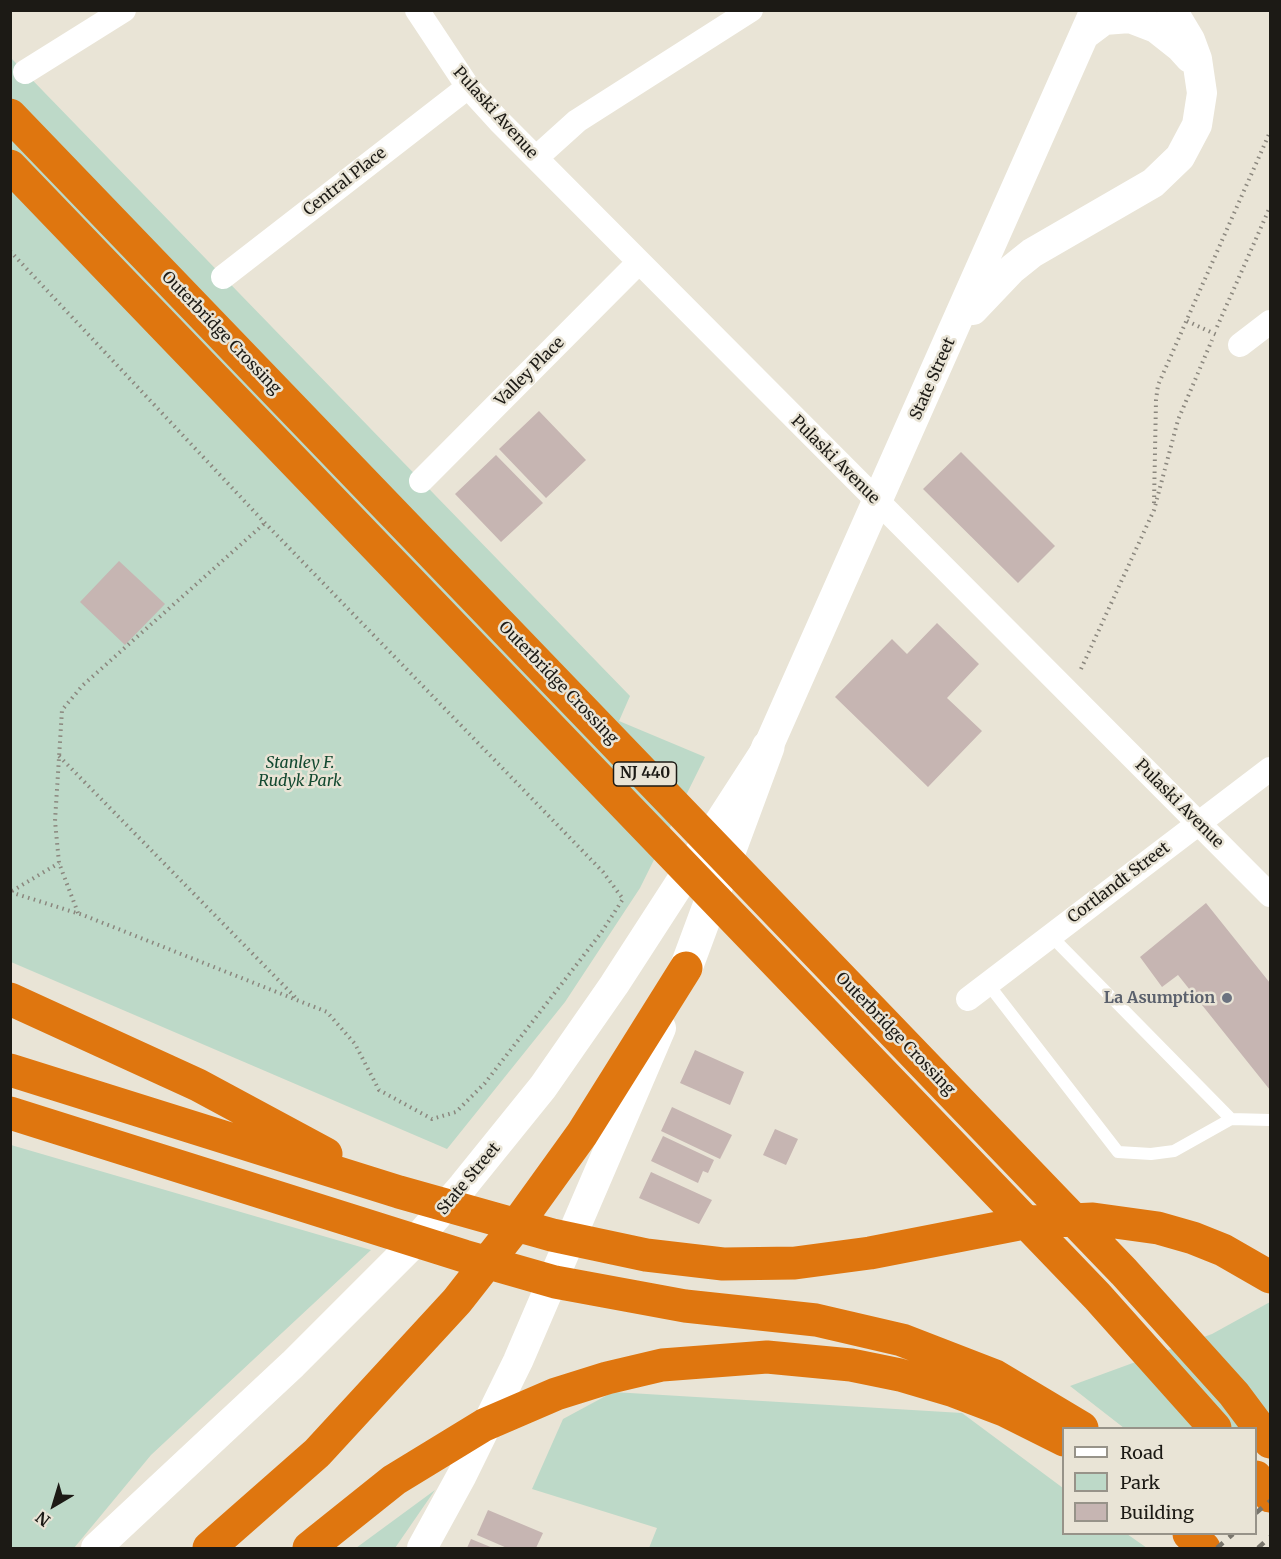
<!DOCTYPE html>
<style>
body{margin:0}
#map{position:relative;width:1281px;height:1559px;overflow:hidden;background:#e9e4d6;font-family:Merriweather,serif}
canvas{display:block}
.frame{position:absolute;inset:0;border:12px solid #1c1a15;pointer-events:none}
.legend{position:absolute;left:1062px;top:1427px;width:195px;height:108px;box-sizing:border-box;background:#e9e4d6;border:2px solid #979389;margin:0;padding:8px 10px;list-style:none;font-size:18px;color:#1c1a15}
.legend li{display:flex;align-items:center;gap:12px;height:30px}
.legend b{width:30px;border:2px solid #979389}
.north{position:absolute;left:24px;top:1475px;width:60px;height:60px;-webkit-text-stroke:4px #e9e4d6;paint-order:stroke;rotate:218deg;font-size:16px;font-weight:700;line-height:24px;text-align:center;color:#1c1a15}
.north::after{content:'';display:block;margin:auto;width:21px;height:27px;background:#1c1a15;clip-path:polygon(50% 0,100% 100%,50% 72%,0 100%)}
</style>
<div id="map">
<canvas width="1281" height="1559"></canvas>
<div class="frame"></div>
<ul class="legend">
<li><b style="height:8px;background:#fff"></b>Road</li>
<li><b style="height:16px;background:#bdd9c8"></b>Park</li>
<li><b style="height:16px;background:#c6b5b2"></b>Building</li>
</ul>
<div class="north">N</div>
</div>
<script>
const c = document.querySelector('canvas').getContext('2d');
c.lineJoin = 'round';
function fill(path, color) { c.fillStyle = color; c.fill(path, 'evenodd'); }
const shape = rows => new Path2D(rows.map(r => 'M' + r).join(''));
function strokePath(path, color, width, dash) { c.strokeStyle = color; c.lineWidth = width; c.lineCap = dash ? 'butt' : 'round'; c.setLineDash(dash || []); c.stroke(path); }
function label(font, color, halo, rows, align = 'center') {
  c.font = font + ' Merriweather,serif'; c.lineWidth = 5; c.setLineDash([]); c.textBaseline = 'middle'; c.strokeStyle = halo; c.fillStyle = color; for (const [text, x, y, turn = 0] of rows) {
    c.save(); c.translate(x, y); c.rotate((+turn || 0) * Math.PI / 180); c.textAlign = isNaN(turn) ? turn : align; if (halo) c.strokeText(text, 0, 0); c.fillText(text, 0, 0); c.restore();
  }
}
fill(shape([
 [11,58,630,696,619,721,705,757,640,888,565,1002,447,1149,11,962],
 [11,1145,371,1250,151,1455,74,1548,11,1548],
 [1270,1302,1270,1430,1124,1428,1070,1386,1212,1334],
 [613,1392,962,1413,1063,1488,1064,1534,1127,1534,1147,1548,649,1548,657,1528,532,1489,563,1419],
 [435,1490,395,1548,356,1548]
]), '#bdd9c8');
fill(shape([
 [539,411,586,460,546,498,499,449],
 [961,452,1055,546,1018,583,923,489],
 [496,455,543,503,501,542,455,494],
 [119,561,165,604,125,645,80,602],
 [937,623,979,664,947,698,982,731,928,787,835,697,892,639,907,654],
 [1206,903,1270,983,1270,1090,1178,975,1162,987,1140,957],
 [695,1050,744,1072,730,1105,680,1083],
 [672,1107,732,1135,720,1159,661,1131],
 [775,1129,798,1139,786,1165,763,1155],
 [663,1136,714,1160,708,1173,703,1171,698,1183,651,1161],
 [651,1172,712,1200,699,1224,639,1198],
 [488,1510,543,1533,536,1548,507,1548,477,1535],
 [471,1539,493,1548,467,1548]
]), '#c6b5b2');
strokePath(shape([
 [10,251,265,523,603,872,623,899,601,933,485,1083,456,1112,432,1119,379,1090,355,1044,327,1012,83,915,10,892],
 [1187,321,1217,335],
 [1217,327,1270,207],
 [1154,503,1156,400,1158,385,1270,132],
 [1081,669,1154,510,1178,420,1212,340],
 [59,756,296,998],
 [12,891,59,863],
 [78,913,59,863,55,821,62,710,83,685,265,523]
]), '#8b877e', 4, [1.5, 4.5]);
strokePath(shape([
 [1050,935,1231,1119],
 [988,984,1118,1152,1151,1154,1174,1151,1231,1119,1270,1120]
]), '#fff', 12);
strokePath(shape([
 [417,10,468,87,499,121,1270,895],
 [25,72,124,10],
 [536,158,577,121,751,10],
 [223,277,468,87],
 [1240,345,1270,322],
 [421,481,639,262],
 [968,999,1270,769]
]), '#fff', 24);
strokePath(shape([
 [1084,35,1104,20,1130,18,1156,28,1180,47,1190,58],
 [973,310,1012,269,1032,253,1153,183,1180,157,1197,125,1202,93,1197,59,1190,40,1172,10],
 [96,1548,293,1364,410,1247,463,1186,543,1087,614,985,768,747,1095,10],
 [422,1548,462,1475,518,1361,661,1028]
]), '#fff', 30);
strokePath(shape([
 [686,968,768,747]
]), '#fff', 33);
strokePath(shape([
 [10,115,1124,1272,1234,1394,1270,1442],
 [10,166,1097,1296,1215,1428],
 [10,999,198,1085,326,1154],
 [10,1070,399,1192,552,1235,646,1255,723,1264,795,1263,870,1253,1029,1222,1093,1219,1158,1228,1193,1238,1223,1250,1270,1277],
 [10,1113,464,1256,555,1282,685,1306,816,1320,902,1340,995,1376,1082,1428],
 [1256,1477,1270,1496],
 [1189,1534,1204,1548],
 [209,1548,317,1453,457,1301,515,1227,582,1134,686,968],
 [309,1548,394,1480,484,1425,556,1394,607,1378,662,1365,767,1357,851,1365,900,1375,954,1391,1004,1410,1064,1440]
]), '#df760f', 33);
strokePath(shape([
 [1256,1513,1270,1501],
 [1217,1548,1233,1534],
 [1258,1548,1270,1537]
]), '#78756c', 4.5, [8, 8]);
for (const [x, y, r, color] of [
 [1227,998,6,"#6b7280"]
]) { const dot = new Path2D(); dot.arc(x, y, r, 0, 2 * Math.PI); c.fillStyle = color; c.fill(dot); strokePath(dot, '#e9e4d6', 2); }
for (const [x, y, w] of [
 [645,774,63]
]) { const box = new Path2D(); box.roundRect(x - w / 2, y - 12, w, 24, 4.5); c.fillStyle = '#e9e4d6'; c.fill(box); strokePath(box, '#1c1a15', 1.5); }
label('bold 15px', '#1c1a15', null, [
 ["NJ 440",645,774]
]);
label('16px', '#1c1a15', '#e9e4d6', [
 ["Pulaski Avenue",495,113,48],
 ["Central Place",345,182,-38],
 ["Outerbridge Crossing",221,333,46],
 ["Valley Place",530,372,-45],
 ["State Street",933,379,-66],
 ["Pulaski Avenue",835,460,45],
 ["Outerbridge Crossing",558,683,46],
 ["Pulaski Avenue",1179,804,45],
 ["Cortlandt Street",1119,883,-37],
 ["Outerbridge Crossing",895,1034,46],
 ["State Street",469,1179,-50]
]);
label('italic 16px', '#134930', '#e9e4d6', [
 ["Stanley F.",300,763],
 ["Rudyk Park",300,781]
]);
label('bold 16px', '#5b616d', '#e9e4d6', [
 ["La Asumption",1215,998]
], 'right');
</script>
